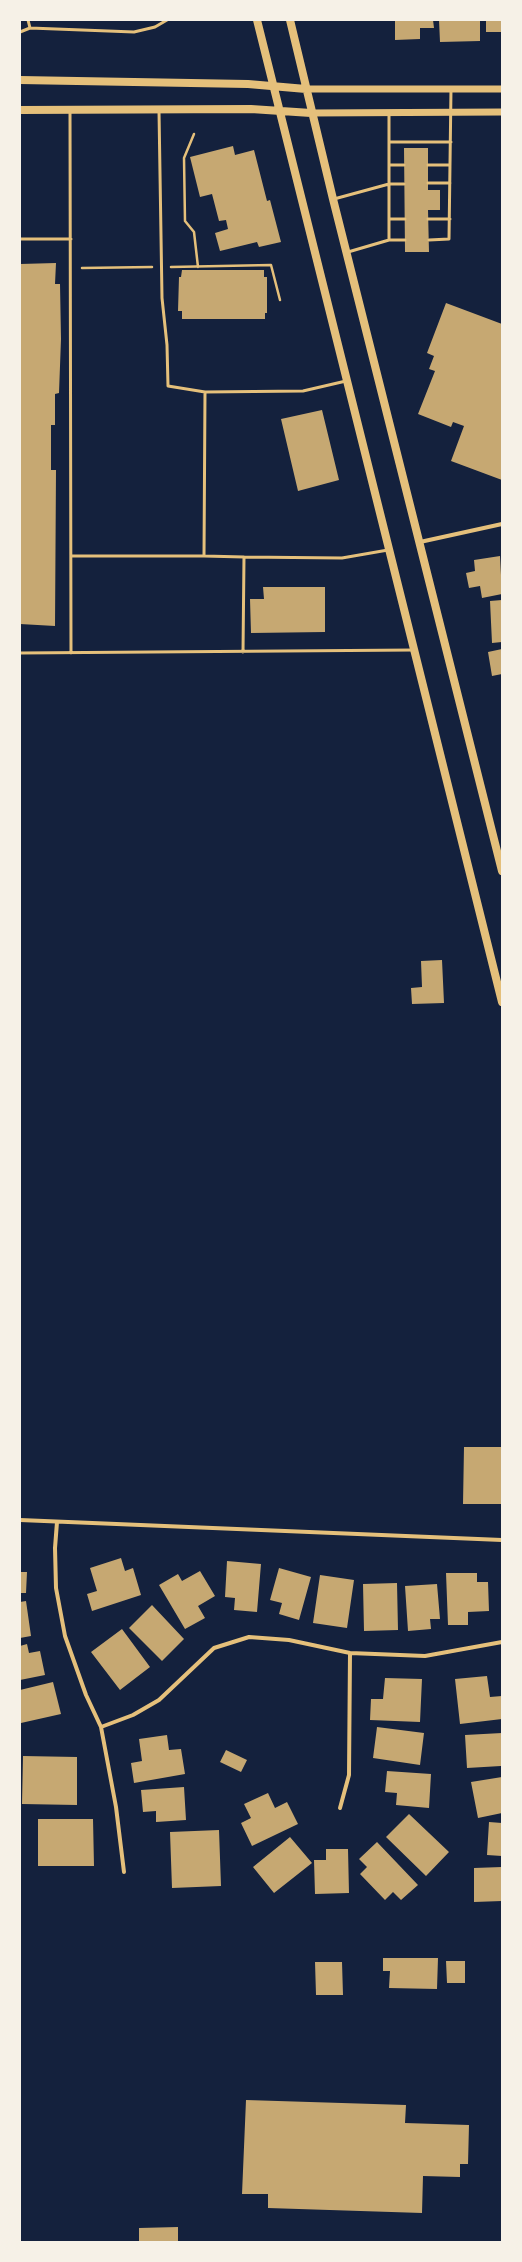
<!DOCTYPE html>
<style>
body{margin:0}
#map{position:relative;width:522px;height:2262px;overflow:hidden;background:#14213d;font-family:Karla,sans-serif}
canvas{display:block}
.frame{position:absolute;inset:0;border:21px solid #f6f1e7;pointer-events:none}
</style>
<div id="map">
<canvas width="522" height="2262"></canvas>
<div class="frame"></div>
</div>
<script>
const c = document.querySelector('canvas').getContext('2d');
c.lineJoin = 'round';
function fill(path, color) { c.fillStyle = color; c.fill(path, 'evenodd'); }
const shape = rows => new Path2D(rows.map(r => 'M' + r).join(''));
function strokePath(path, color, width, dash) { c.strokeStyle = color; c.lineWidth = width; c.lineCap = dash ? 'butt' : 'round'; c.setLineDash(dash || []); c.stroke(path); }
fill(shape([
 [395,20,433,20,434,28,420,28,420,39,395,40],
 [439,20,480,20,480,41,440,42],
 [486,20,502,20,502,32,486,32],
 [233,146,235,155,254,150,267,201,270,200,281,242,259,247,257,242,220,251,215,233,228,229,226,220,219,221,212,194,200,197,190,157],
 [404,148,428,148,428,190,440,190,440,210,428,210,429,252,405,252],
 [56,263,55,284,60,284,61,339,59,393,55,394,55,425,51,425,51,470,56,470,55,626,20,624,20,264],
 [182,270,264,270,264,277,267,277,267,313,265,313,265,319,182,319,182,311,178,311,179,277,181,277],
 [446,303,502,324,502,480,451,461,464,426,453,422,451,427,418,414,435,371,429,369,434,356,427,353],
 [322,410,339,480,298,491,281,419],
 [500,556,502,594,482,598,480,586,469,588,466,573,475,571,474,560],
 [263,587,325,587,325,632,251,633,250,599,264,599],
 [502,600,502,642,492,643,490,601],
 [502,649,502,674,492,676,488,652],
 [442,960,444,1003,412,1004,411,988,422,987,421,961],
 [464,1447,502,1447,502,1504,463,1504],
 [121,1558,125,1571,133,1568,141,1595,92,1611,87,1594,97,1591,90,1568],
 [227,1561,261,1564,257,1612,234,1610,235,1598,225,1597],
 [279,1568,311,1577,299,1620,279,1614,282,1603,270,1600],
 [200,1571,215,1596,198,1606,205,1618,185,1629,159,1585,178,1574,182,1581],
 [20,1572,27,1572,26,1593,20,1593],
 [446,1573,477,1573,477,1582,488,1582,489,1611,468,1612,468,1625,448,1625],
 [320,1575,354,1580,347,1628,313,1623],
 [397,1583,398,1630,364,1631,363,1584],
 [437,1584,440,1619,430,1619,431,1629,408,1631,405,1586],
 [26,1601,31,1636,20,1638,20,1602],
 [152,1605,184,1639,162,1661,129,1628],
 [122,1629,150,1667,120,1690,91,1652],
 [27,1644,29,1653,40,1651,45,1675,20,1680,20,1646],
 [487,1676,490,1697,502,1696,502,1719,460,1724,455,1679],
 [385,1678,422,1679,420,1722,370,1720,371,1699,383,1699],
 [53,1682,61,1714,21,1723,20,1690],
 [377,1727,424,1733,420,1765,373,1758],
 [502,1733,501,1766,467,1768,465,1735],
 [167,1735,169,1750,181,1749,185,1774,134,1783,131,1763,142,1761,139,1739],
 [226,1750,247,1760,241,1772,220,1762],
 [23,1756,77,1757,77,1805,22,1804],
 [387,1771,431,1774,429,1808,396,1805,397,1793,385,1792],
 [502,1777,502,1813,478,1818,471,1782],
 [184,1787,186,1820,156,1822,156,1811,143,1812,141,1790],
 [268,1793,275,1808,287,1802,298,1824,252,1846,241,1823,251,1818,244,1804],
 [409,1814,449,1852,426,1876,386,1837],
 [38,1819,93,1819,94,1866,38,1866],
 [489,1822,502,1823,502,1856,487,1855],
 [219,1830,221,1886,172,1888,170,1832],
 [290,1837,312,1863,274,1893,253,1867],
 [377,1842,418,1885,401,1900,393,1892,385,1900,360,1874,367,1867,359,1859],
 [326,1849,348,1849,349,1893,315,1894,314,1860,326,1860],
 [502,1867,502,1901,474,1902,474,1868],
 [383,1958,438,1958,437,1989,389,1988,390,1971,383,1971],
 [446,1961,465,1961,465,1983,447,1983],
 [315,1962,342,1962,343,1995,316,1995],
 [246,2100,406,2105,405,2123,469,2125,468,2164,460,2164,460,2177,423,2176,422,2213,268,2208,268,2194,242,2194],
 [178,2227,178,2242,139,2242,139,2228]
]), '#c6a872');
strokePath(shape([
 [194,134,184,158,185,221,194,232,198,267],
 [171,267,271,265,280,300],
 [82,268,152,267]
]), '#e5c07b', 2.5);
strokePath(shape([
 [30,28,134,32,155,27,167,20],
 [20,32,30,28,28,20],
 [70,111,71,653],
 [159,111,162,298,167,345,168,386,205,392],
 [389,113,389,240],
 [390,142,451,142],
 [389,165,404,165],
 [428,165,450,165],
 [428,183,450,183],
 [334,199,389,184,404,184],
 [389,219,405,219],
 [428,219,450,219],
 [20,239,71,239],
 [429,240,449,239,451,89],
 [348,252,389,240,405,240],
 [71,556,204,556,205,392,303,391,346,381],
 [204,556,244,557,243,652],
 [244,557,342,558,388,550],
 [20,653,414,650]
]), '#e5c07b', 3);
strokePath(shape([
 [420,542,502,524],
 [20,1520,502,1540],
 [57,1522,55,1548,56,1588,65,1636,86,1695,101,1727,116,1807,124,1872],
 [101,1727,133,1715,159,1700,214,1648,249,1637,289,1640,350,1653,425,1656,502,1642],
 [340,1808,349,1775,350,1653]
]), '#e5c07b', 4);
strokePath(shape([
 [306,89,502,89],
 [311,113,502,112]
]), '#e5c07b', 7);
strokePath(shape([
 [257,20,502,1002],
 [290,20,333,199,502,871],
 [20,80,248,84,306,89],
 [20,110,251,109,311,113]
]), '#e5c07b', 8);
</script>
